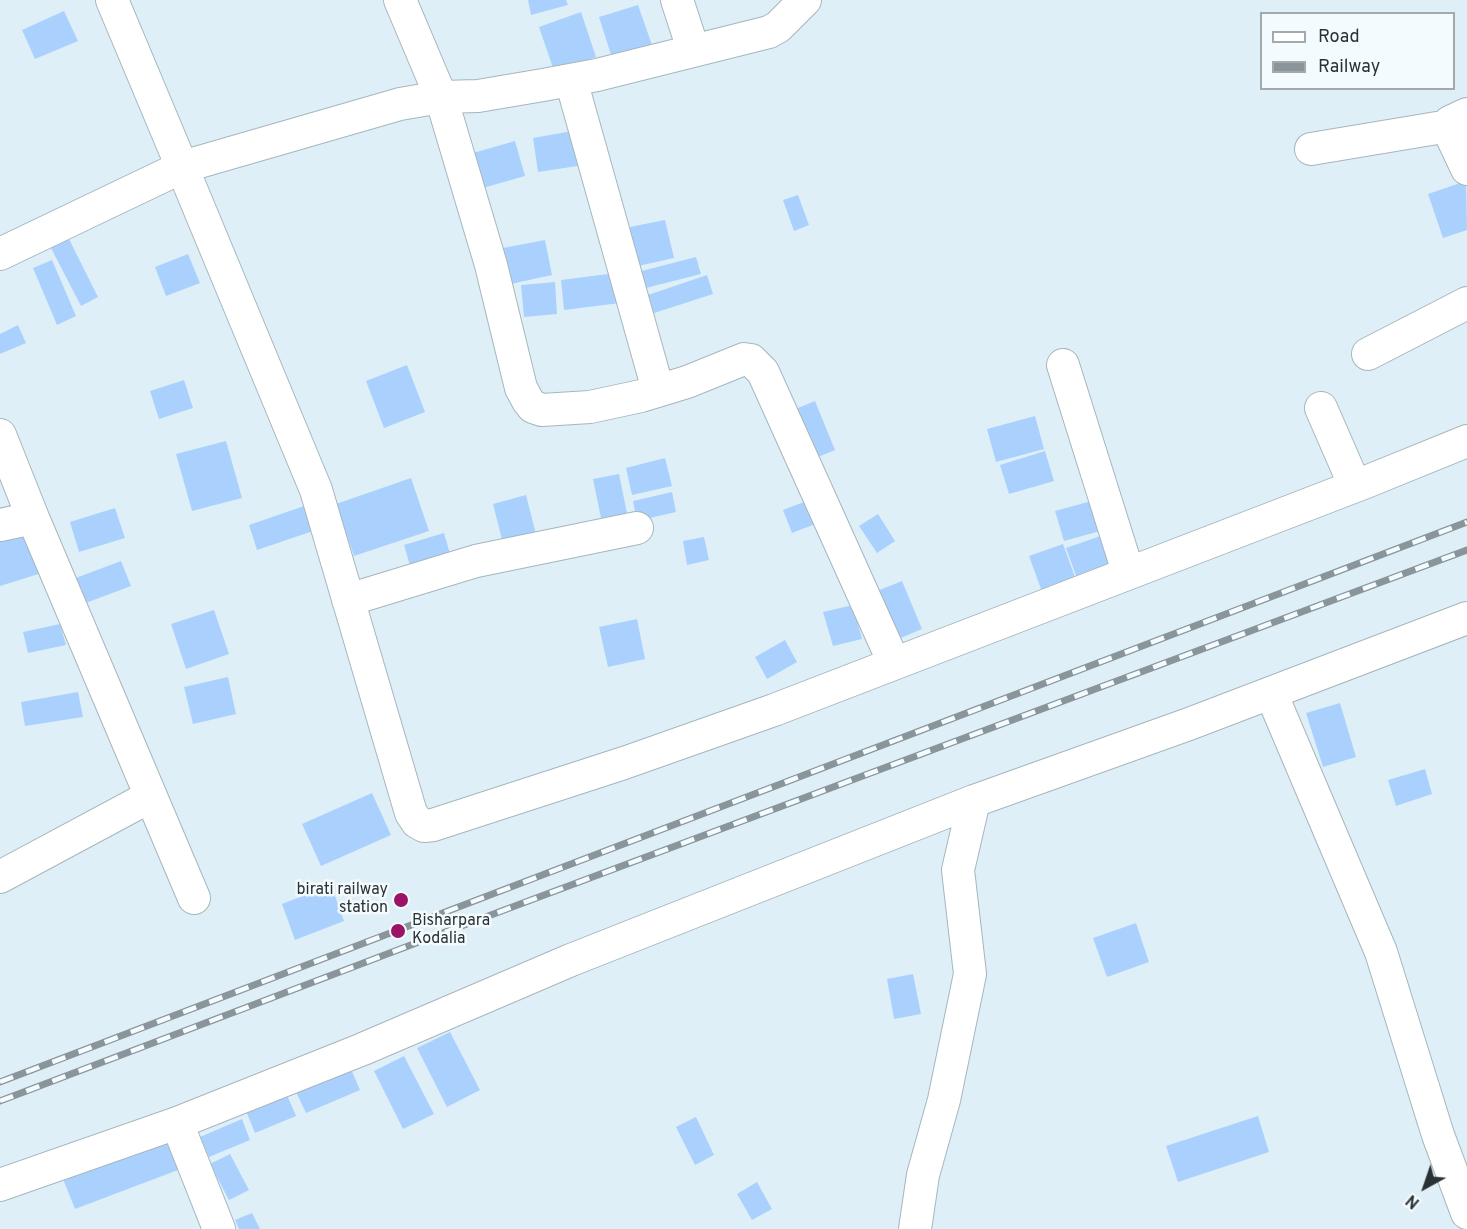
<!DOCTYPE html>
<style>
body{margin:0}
#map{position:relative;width:1467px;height:1229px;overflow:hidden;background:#dfeff7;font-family:Overpass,sans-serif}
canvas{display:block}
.legend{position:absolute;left:1260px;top:12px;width:195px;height:78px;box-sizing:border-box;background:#f4fbfe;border:2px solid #a3aaad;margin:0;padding:8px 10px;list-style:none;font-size:18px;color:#2a3134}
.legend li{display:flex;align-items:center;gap:12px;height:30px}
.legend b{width:30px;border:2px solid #a3aaad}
.north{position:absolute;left:1395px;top:1157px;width:60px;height:60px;-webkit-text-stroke:4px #f4fbfe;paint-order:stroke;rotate:220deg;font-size:16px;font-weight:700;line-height:24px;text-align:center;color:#2a3134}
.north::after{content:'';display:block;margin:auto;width:21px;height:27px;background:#2a3134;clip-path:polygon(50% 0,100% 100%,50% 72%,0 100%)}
</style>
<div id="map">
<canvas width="1467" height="1229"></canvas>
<ul class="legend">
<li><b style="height:8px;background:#fff"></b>Road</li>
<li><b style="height:8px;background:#89959a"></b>Railway</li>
</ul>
<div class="north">N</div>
</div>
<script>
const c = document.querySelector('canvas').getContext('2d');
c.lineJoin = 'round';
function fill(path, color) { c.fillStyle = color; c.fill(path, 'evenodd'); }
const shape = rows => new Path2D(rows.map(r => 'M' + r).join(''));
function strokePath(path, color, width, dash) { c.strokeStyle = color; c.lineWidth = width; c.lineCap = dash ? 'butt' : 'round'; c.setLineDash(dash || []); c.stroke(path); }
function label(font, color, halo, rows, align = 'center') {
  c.font = font + ' Overpass,sans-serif'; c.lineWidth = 5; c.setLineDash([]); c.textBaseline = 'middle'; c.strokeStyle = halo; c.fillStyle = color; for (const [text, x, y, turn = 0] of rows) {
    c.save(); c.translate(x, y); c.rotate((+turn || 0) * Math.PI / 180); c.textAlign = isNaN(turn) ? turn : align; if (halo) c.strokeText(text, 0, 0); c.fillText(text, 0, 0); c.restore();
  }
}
fill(shape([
 [528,0,566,0,568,5,531,15],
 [638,5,652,45,612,58,599,17],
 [64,11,78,41,35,59,22,30],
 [581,12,596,57,554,71,539,27],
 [578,130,584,165,538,172,533,138],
 [515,141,525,176,483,188,473,153],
 [1466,181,1467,230,1443,238,1428,194],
 [798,195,809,225,794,231,783,200],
 [665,220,674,258,629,268,620,229],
 [69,239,98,297,81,306,51,248],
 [545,240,552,275,511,284,503,248],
 [188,254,200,283,166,296,155,267],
 [696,257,701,274,638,290,634,273],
 [52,260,76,316,57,325,33,268],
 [616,273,620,303,564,310,561,280],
 [707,275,713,294,645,316,639,298],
 [555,282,557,314,524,317,521,285],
 [18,325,26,343,0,354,0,334],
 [407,365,425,412,384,428,366,381],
 [184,380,193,408,159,419,150,391],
 [815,401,835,450,813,459,793,410],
 [1035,416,1044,449,996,462,987,429],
 [226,441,242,498,192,511,176,454],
 [1045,451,1054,481,1009,494,1000,465],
 [665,458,672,486,632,495,626,468],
 [619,474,628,518,602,523,593,479],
 [411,478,429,531,354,556,336,504],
 [672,492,676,512,637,521,633,501],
 [526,495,538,542,505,551,493,504],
 [1102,498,1111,528,1064,541,1055,511],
 [809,500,818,523,792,533,783,510],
 [307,505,316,530,257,550,249,525],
 [115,508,125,538,79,552,70,522],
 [878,514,895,541,877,553,859,526],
 [30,528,45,572,0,586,0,538],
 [1112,532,1125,567,1079,584,1066,548],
 [444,533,453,564,413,576,404,545],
 [704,537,709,560,687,565,683,541],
 [1063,544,1079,588,1045,600,1029,556],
 [121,561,131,586,83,604,73,579],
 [902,581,922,629,896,640,877,591],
 [853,605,862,639,833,646,823,612],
 [214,610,229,654,186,669,171,624],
 [637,619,645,659,608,667,599,627],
 [60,624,66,645,28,653,23,632],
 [785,640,797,662,767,679,755,657],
 [228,677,236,714,193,724,184,687],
 [78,692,83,717,25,726,21,702],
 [1340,703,1356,757,1323,767,1306,713],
 [1425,769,1432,794,1396,806,1388,780],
 [372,793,391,835,321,866,302,824],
 [331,885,344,921,295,940,282,904],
 [1136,923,1149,962,1107,977,1093,938],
 [913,974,921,1014,894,1019,887,979],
 [450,1032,480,1090,447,1107,417,1048],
 [404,1056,434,1114,403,1129,374,1071],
 [351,1069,360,1090,306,1113,296,1092],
 [287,1095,296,1116,255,1133,246,1111],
 [1258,1116,1269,1152,1178,1182,1166,1146],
 [696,1117,714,1155,695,1165,676,1127],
 [242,1119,250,1140,209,1157,200,1137],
 [166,1140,178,1170,75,1209,63,1179],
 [230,1154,249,1190,229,1200,210,1164],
 [757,1182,772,1209,752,1220,737,1194],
 [252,1213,260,1229,239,1229,235,1220]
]), '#aad1fe');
const street = shape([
 [112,0,182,167,400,104,441,97,478,96,543,85,597,75,769,32,778,27,805,0],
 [400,0,441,97,491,265,521,388,528,401,533,407,542,410,590,407,641,396,687,382,744,359,751,360,763,372,894,663],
 [677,0,693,49],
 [571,80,658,390],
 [1467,114,1450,122,1449,131,1467,169],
 [1311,149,1449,126],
 [0,254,182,167,316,490,411,813,417,822,424,826,433,825,624,763,774,710,1366,482,1467,441],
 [1368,354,1467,303],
 [1063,365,1128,572],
 [1321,408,1355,486],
 [0,435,33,518,194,898],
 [0,525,33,518],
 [348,600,476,561,637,528],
 [1271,693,1381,952,1438,1135,1467,1213],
 [0,877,151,796],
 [177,1123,219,1229],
 [0,1185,177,1123,363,1049,571,960,974,801],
 [915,1229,923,1175,944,1100,970,974,958,870,974,801,1189,724,1467,618]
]);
strokePath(street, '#a6b6bd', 34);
strokePath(street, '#fff', 32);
const rail = shape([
 [0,1082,1467,522],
 [0,1101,424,940,1467,550]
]);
strokePath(rail, '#89959a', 7);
strokePath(rail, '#f4fbfe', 4.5, [14]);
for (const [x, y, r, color] of [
 [401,900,8,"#991367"],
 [398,931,8,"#991367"]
]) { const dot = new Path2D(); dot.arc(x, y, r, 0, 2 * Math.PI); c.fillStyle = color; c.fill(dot); strokePath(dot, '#f4fbfe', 2); }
label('16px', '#2a3134', '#f4fbfe', [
 ["birati railway",388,891],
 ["station",388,909],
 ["Bisharpara",412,922,"left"],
 ["Kodalia",412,940,"left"]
], 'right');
</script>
